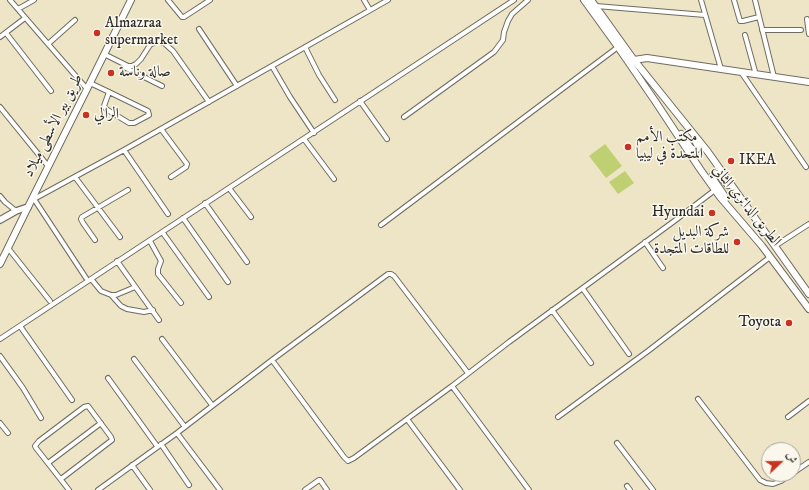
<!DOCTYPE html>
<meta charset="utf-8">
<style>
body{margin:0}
#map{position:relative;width:809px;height:490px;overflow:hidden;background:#ede5c6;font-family:"IM FELL DW Pica",Amiri,serif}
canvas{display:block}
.north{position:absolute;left:761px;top:442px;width:40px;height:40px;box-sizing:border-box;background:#fbf7ec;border:1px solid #a8a59f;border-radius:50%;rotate:68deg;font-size:11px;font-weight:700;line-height:16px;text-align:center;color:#2b2b2b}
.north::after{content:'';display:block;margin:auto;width:14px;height:18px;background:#c8321e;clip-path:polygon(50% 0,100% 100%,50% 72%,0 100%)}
</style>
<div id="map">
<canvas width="809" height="490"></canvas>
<div class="north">ش</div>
</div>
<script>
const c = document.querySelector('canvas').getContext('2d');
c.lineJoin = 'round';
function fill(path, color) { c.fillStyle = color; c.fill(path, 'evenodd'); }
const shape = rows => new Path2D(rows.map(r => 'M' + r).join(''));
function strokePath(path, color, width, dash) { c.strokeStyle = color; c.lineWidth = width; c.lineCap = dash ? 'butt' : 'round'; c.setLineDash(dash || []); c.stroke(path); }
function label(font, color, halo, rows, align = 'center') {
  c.font = font + ' "IM FELL DW Pica",Amiri,serif'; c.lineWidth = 3; c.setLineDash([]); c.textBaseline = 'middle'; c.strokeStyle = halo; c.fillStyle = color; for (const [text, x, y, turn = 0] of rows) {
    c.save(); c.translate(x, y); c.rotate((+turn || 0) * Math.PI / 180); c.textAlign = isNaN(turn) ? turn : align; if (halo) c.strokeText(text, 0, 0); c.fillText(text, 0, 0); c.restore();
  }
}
fill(shape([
 [605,144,622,166,606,178,589,156],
 [625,171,634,183,618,194,609,182]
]), '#bfd072');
const minor = shape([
 [10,0,87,89],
 [168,0,182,17,184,17,210,0],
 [364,0,370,10],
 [701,0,721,69],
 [734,0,740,21,743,21,759,17],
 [755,0,774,77],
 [596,6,705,15],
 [18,9,34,0],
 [807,19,809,34],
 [199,29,237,86],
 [762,30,801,30],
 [6,33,51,91],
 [745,35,756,75],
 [0,37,25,18],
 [48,44,75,20],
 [305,47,319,75,335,100],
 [104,54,128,66,132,66,136,64,141,59,150,45,157,41,164,43,173,51,209,102],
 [272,66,290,97,314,133],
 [124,67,162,86],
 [741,72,806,167],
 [90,83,109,92,148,111,149,115,134,123,129,123,106,109,104,106,109,92],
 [360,101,387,139],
 [0,107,48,166],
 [404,117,494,52,503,40,504,32,508,21,512,14,528,0],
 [161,129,187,164,186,167,171,177],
 [304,139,334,179],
 [124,150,168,214],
 [75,177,120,237],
 [229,188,251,217],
 [0,196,5,202,16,211],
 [32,199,34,199,124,150,388,0],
 [34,199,86,278],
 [205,203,247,262],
 [183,218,228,282],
 [381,225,618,47],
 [163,233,209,297],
 [95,240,83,223,81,219,82,217,128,190],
 [150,241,161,261,158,269,158,274,181,303],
 [645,242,663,268],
 [775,246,809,224],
 [8,248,50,301],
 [117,261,159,320],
 [92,280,101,291,111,295,116,295,128,290,135,287],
 [583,289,629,354],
 [111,295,121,306,127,309,144,312,153,310],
 [552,310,591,363],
 [20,326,72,400],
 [0,339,514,0],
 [162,339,212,405],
 [0,356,23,388,41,418],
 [134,359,185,427],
 [272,360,344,457,348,461,354,458,452,386],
 [108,378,157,446],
 [698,399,760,480,766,483,773,484,781,481,791,474],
 [558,417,648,351,770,257],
 [788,417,809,401],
 [407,419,460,490],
 [0,423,8,433],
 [177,433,220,490],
 [617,443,653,490],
 [161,444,189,485],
 [48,463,101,423],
 [132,465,150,490],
 [793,473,809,462],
 [61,479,112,440,111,437,88,406,84,407,39,441,35,446,36,448,69,490],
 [627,486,630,490],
 [98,490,177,433,272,360,388,274,391,274,394,276,468,373],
 [305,490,319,480,320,480,327,490],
 [529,490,452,386,509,342,673,222,715,190]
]);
const secondary = shape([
 [0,220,16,211,28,207]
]);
const primary = shape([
 [634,60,647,58,809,82],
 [0,264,32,199,87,89,131,0]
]);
const trunk = shape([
 [584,0,618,47,655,101,700,169,720,197,762,246,809,309],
 [591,0,634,60,708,152,809,294],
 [681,134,690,147,695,151,698,148,698,146,694,139],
 [726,198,713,179,713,175,716,174,718,174,728,185]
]);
strokePath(minor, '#6f6c61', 6);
strokePath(secondary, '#6f6c61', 8);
strokePath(primary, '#6f6c61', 8);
strokePath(trunk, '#6f6c61', 8);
strokePath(minor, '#fff', 4);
strokePath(secondary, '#fff', 5.5);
strokePath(primary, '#fff', 6);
strokePath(trunk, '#fff', 6);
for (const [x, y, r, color] of [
 [97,33,4,"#c8321e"],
 [111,73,4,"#c8321e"],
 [86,115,4,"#c8321e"],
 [628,147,4,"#c8321e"],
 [731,161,4,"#c8321e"],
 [712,213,4,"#c8321e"],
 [737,242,4,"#c8321e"],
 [789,323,4,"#c8321e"]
]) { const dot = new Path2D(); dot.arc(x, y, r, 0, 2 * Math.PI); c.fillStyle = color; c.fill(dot); strokePath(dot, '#fbf7ec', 1.5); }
label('15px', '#2b2b2b', '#fbf7ec', [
 ["Almazraa",105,24],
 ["supermarket",105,41],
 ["صالة وناسة",119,73],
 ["الرالي",94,115],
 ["مكتب الأمم",636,138],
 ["المتحدة في ليبيا",636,155],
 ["IKEA",739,161],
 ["Hyundai",704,213,"right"],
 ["شركة البديل",729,233,"right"],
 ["للطاقات المتجدة",729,250,"right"],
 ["Toyota",781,323,"right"]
], 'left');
label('15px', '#2b2b2b', '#fbf7ec', [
 ["طريق بير الأسطى ميلاد",54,126,-63],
 ["الطريق الدائري الثاني",746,206,51]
]);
</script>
